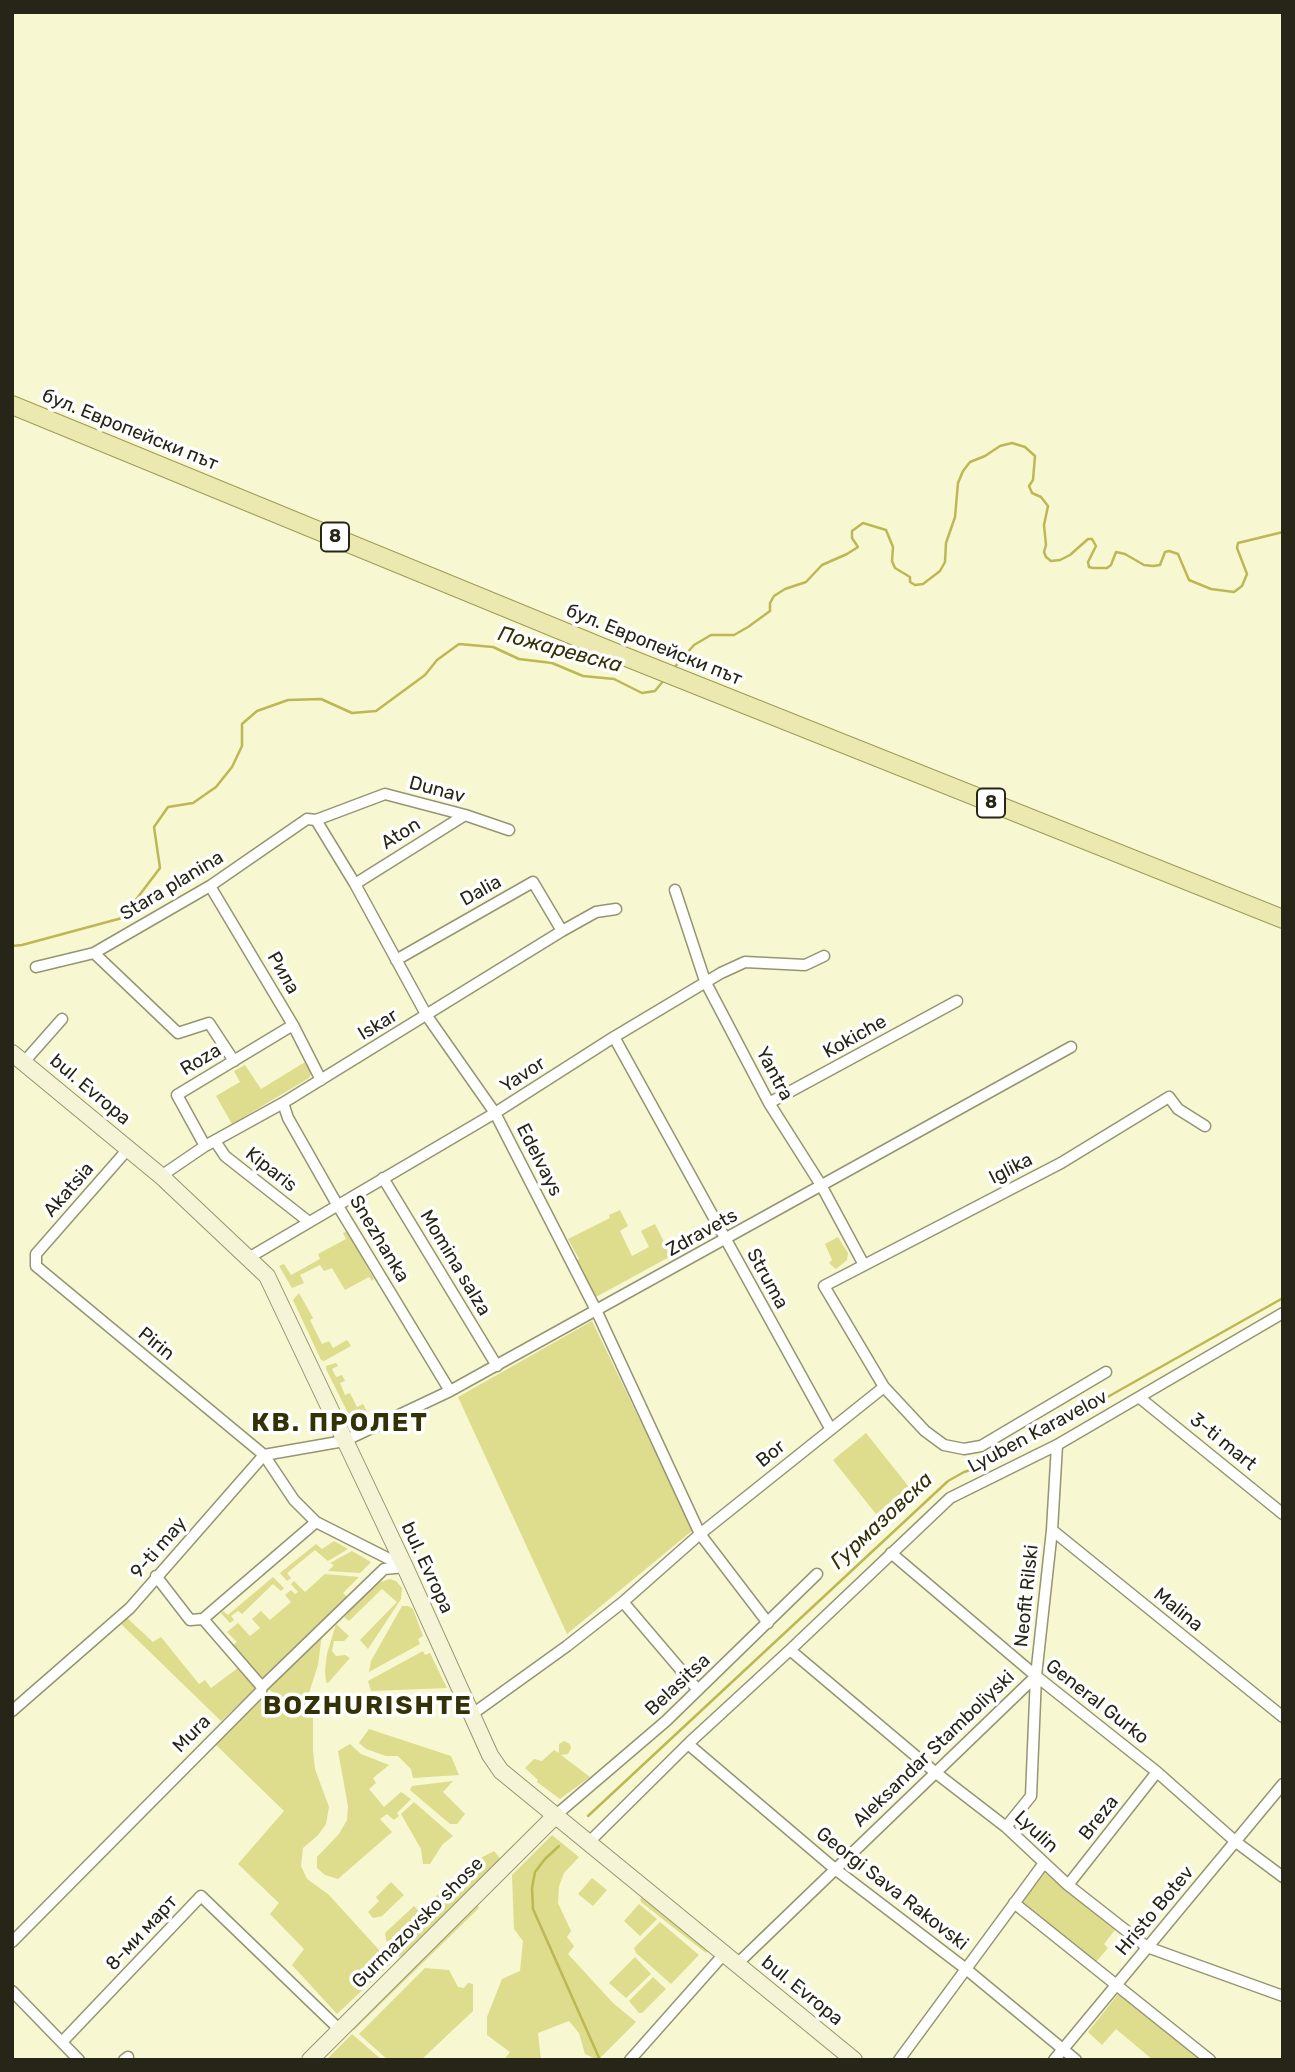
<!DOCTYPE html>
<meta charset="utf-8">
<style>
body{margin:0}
#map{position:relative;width:1295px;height:2072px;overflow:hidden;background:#f7f7d1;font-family:Rubik,sans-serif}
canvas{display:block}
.frame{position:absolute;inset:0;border:14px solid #262517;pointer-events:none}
</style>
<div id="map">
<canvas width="1295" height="2072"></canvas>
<div class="frame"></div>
</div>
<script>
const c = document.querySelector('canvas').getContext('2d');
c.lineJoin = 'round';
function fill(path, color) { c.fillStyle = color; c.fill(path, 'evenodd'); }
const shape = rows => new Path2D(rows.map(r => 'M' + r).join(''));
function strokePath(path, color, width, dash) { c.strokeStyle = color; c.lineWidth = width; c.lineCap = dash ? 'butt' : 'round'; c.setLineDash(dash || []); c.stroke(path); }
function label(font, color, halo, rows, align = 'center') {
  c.font = font + ' Rubik,sans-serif'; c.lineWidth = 7; c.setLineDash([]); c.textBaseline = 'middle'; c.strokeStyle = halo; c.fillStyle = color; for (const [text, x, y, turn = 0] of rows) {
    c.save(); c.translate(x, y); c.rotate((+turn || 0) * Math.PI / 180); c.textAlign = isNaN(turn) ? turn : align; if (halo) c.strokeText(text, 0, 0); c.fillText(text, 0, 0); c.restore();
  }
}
fill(shape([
 [305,1062,311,1074,309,1078,232,1124,216,1096,240,1082,234,1071,245,1065,261,1089],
 [620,1210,628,1226,620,1231,632,1256,649,1247,641,1231,655,1224,671,1256,594,1298,575,1261,579,1259,568,1239,610,1218,609,1215],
 [347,1231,374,1279,372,1281,369,1277,345,1290,332,1268,324,1271,320,1265,300,1275,304,1283,292,1288,279,1266,284,1264,291,1275,320,1259,318,1254,346,1239,343,1233],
 [838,1237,848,1253,847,1260,836,1269,829,1263,832,1260,825,1244],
 [299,1293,313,1318,310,1320,322,1344,329,1341,333,1348,347,1340,351,1346,324,1361,321,1360,293,1300],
 [592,1321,693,1530,567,1634,458,1397],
 [336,1363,338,1366,332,1369,336,1377,342,1375,345,1381,340,1383,345,1395,350,1393,357,1407,363,1404,370,1417,356,1424,353,1423,326,1369,326,1366],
 [866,1433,909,1487,876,1514,833,1460],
 [334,1541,348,1549,328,1561,315,1550,287,1573,291,1578,287,1581,280,1573,316,1544,322,1549],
 [352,1551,371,1562,360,1573,328,1571,334,1565,330,1563],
 [325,1574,359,1577,343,1593,347,1597,260,1680,232,1646,237,1642,227,1632,238,1623,250,1636,260,1628,252,1619,261,1611,270,1620,291,1602,285,1595,291,1590,295,1594,298,1592,291,1584,294,1581,305,1592],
 [273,1577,284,1588,281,1591,273,1584,242,1614,238,1611,231,1616,234,1620,230,1623,221,1613,223,1611,228,1615],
 [390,1579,396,1581,402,1588,401,1599,368,1649,360,1640,397,1602,382,1589,349,1621,344,1617,374,1584],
 [402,1606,408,1606,413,1609,423,1636,418,1639,420,1644,369,1672,371,1661],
 [126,1617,153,1642,161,1637,199,1684,205,1680,211,1688,238,1668,257,1687,221,1721,120,1623],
 [336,1624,349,1636,344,1641,334,1641,332,1651,336,1656,345,1655,350,1658,328,1683,326,1682,325,1670,327,1654],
 [322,1634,318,1665,306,1702,307,1708,281,1698,268,1689],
 [423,1651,425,1655,430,1653,447,1688,371,1691,368,1681],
 [263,1696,284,1707,313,1718,313,1751,315,1769,329,1807,326,1824,318,1835,303,1848,301,1866,307,1879,328,1894,391,1963,337,2014,292,1965,304,1949,270,1914,279,1903,238,1864,284,1811,214,1743],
 [369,1729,451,1756,459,1775,413,1778,411,1769,398,1756,386,1756,366,1749,359,1743],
 [564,1741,570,1744,571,1748,568,1754,561,1755,590,1777,560,1799,537,1782,538,1780,525,1768,534,1759,542,1761,554,1750,559,1753,559,1744],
 [350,1744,361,1754,389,1765,373,1778,376,1783,369,1789,384,1807,401,1792,411,1799,397,1813,399,1816,394,1820,387,1814,380,1819,392,1832,338,1879,325,1875,317,1868,317,1857,339,1834,347,1820,348,1806,338,1751],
 [453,1781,443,1792,465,1814,457,1824,450,1824,410,1790,412,1786],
 [414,1802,453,1836,442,1845,430,1864,423,1864,421,1849,401,1814],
 [552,1835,579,1857,564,1873,559,1886,558,1903,571,1931,567,1937,574,1946,568,1954,613,2003,636,2022,598,2060,585,2054,579,2033,569,2021,538,2033,541,2060,504,2060,510,2052,487,2035,487,2017,502,1979,520,1971,523,1941,514,1929,512,1875],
 [494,1851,500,1858,498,1862,400,1957,386,1940,385,1933,414,1906,420,1912,423,1910,453,1878,456,1880,477,1860],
 [1045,1873,1115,1930,1104,1944,1108,1948,1095,1963,1021,1903],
 [592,1878,607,1890,593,1906,578,1894],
 [391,1882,404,1895,382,1916,373,1918,368,1912,379,1901,376,1897],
 [644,1897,709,1949,706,1953,641,1902,640,1899],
 [475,1902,479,1908,354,2030,350,2027],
 [639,1904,657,1919,640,1936,624,1921],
 [660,1922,699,1955,671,1984,636,1953,634,1948],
 [635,1957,651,1974,626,1998,609,1983],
 [425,1968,449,1970,458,1987,464,1988,468,1983,473,1984,473,2011,421,2060,388,2060,359,2034],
 [653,1977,666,1989,642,2013,639,2013,629,2001],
 [1119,1993,1200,2060,1153,2060,1116,2029,1102,2045,1088,2032],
 [352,2034,382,2060,326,2060]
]), '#dedc8d');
strokePath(shape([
 [673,669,694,645,711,635,734,635,748,627,770,611,770,603,774,596,785,589,806,582,822,565,847,554,858,547,852,538,852,531,863,523,886,530,893,547,892,561,895,568,910,577,910,582,915,585,923,584,940,571,945,562,946,543,955,517,958,483,963,471,970,462,985,456,1000,446,1012,443,1025,447,1035,456,1033,480,1029,486,1032,493,1041,497,1048,506,1044,525,1046,545,1044,552,1046,557,1051,561,1060,560,1070,555,1088,539,1092,539,1096,546,1088,562,1089,567,1093,568,1107,568,1111,565,1116,552,1125,554,1144,565,1153,566,1160,565,1165,552,1169,551,1178,554,1189,580,1211,589,1234,592,1242,586,1247,574,1237,548,1238,543,1283,532],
 [12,946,22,945,122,918,160,868,154,827,168,807,193,803,216,787,232,767,242,746,242,724,257,711,288,700,321,699,352,713,376,711,425,675,437,660,459,644,493,647,519,659,552,663,583,676,614,679,642,693,655,691,664,680],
 [588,1816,948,1481,964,1472,987,1465,1283,1298],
 [559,1846,545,1859,535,1872,532,1888,533,1909,600,2060]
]), '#bcb854', 2.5);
const street = shape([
 [316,820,355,884,427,1016,495,1113,597,1312,700,1534,768,1623],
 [355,884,465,815],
 [210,886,293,1025,321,1080],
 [675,890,705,981,769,1103,821,1185,864,1265],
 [94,953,178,1033,209,1023,234,1061],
 [396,960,533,882,562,931],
 [36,967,94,953,210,886,307,819,316,820,385,794,465,815,509,830],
 [614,1037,830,1428],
 [24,1062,62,1019],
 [283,1103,288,1118,338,1206,450,1391],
 [769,1103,957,1001],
 [215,1141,225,1156,309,1222],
 [205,1146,177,1095,293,1025],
 [128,1149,36,1254,36,1266,264,1455,294,1500,316,1522,405,1567],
 [161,1176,205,1146,283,1103,562,931,596,912,616,909],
 [383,1178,497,1366],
 [250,1257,495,1113,614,1037,721,973,745,962,805,965,824,956],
 [884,1387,824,1286,1061,1163,1169,1097,1178,1109,1205,1126],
 [1140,1398,1283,1514],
 [1052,1530,1283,1717],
 [891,1553,1036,1676,1157,1772,1236,1842,1283,1877],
 [156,1576,190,1620,203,1619],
 [623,1602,698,1690],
 [790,1650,936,1773,1006,1827,1068,1885,1147,1947,1283,1996],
 [262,1687,203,1619,316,1522],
 [12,1711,130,1608,264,1455,344,1441,450,1391,1071,1047],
 [471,1715,567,1646,623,1602,700,1534,884,1387,925,1431,944,1445,964,1449,981,1446,1106,1372],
 [688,1744,835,1869,966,1969,1076,2060],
 [556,1815,666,1721,817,1574],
 [1006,1827,1031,1796,1036,1676,1052,1530,1057,1445],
 [588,1843,690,1742,790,1650,950,1498,1057,1445,1283,1313],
 [1068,1885,1157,1772],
 [1014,1903,1210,2060],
 [12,1942,261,1691,262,1687,384,1569,405,1567],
 [737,1964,1036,1676],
 [12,1991,79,2060],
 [62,2042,201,1896,340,2030],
 [124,2060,128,2057],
 [630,2060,724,1954],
 [899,2060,1044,1863],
 [1054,2060,1283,1784]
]);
const secondary = shape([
 [12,1053,161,1176,267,1276,405,1567,490,1755,501,1771,854,2060],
 [310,2060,556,1815]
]);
const primary = shape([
 [12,405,621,655,1283,919]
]);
strokePath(street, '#959572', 13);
strokePath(secondary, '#959572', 18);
strokePath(primary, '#9e9b57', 20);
strokePath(street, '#fff', 10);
strokePath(secondary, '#f5f4d7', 16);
strokePath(primary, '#ebe9af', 18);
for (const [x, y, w] of [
 [335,537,28],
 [991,803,28]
]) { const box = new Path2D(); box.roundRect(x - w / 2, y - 14.5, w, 29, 5); c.fillStyle = '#fff'; c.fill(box); strokePath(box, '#262517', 2); }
label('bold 18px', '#262517', null, [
 ["8",335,537],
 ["8",991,803]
]);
label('19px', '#262517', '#fff', [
 ["бул. Европейски път",130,430,22],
 ["бул. Европейски път",654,645,22],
 ["Dunav",437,790,15],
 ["Aton",401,834,-32],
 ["Stara planina",172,886,-31],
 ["Dalia",481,891,-29],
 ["Рила",283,973,60],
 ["Iskar",378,1025,-31],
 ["Kokiche",855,1037,-29],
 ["Roza",201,1060,-31],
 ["Yantra",774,1074,62],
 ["Yavor",523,1075,-33],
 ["bul. Evropa",90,1090,40],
 ["Edelvays",539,1160,63],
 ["Iglika",1011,1169,-27],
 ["Kiparis",271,1170,38],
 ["Akatsia",69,1190,-49],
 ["Zdravets",702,1233,-29],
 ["Snezhanka",379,1239,59],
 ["Momina salza",455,1263,59],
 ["Struma",767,1279,61],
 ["Pirin",156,1344,39],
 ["Lyuben Karavelov",1038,1432,-28],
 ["3-ti mart",1223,1442,39],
 ["Bor",771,1454,-39],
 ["9-ti may",159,1548,-49],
 ["bul. Evropa",427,1568,65],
 ["Neofit Rilski",1027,1596,-84],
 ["Malina",1178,1610,39],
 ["Belasitsa",678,1685,-43],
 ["General Gurko",1097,1702,38],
 ["Mura",192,1734,-45],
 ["Aleksandar Stamboliyski",934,1749,-44],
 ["Breza",1099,1818,-52],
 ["Lyulin",1036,1832,43],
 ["Georgi Sava Rakovski",892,1889,38],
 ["Hristo Botev",1155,1911,-50],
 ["Gurmazovsko shose",418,1923,-45],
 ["8-ми март",142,1933,-47],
 ["bul. Evropa",802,1991,39]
]);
label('italic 21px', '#323004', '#fff', [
 ["Пожаревска",560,650,15],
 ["Гурмазовска",882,1521,-43]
]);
c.letterSpacing = '2px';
label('bold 26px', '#333106', '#fff', [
 ["КВ. ПРОЛЕТ",340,1423],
 ["BOZHURISHTE",368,1706]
]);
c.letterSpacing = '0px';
</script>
